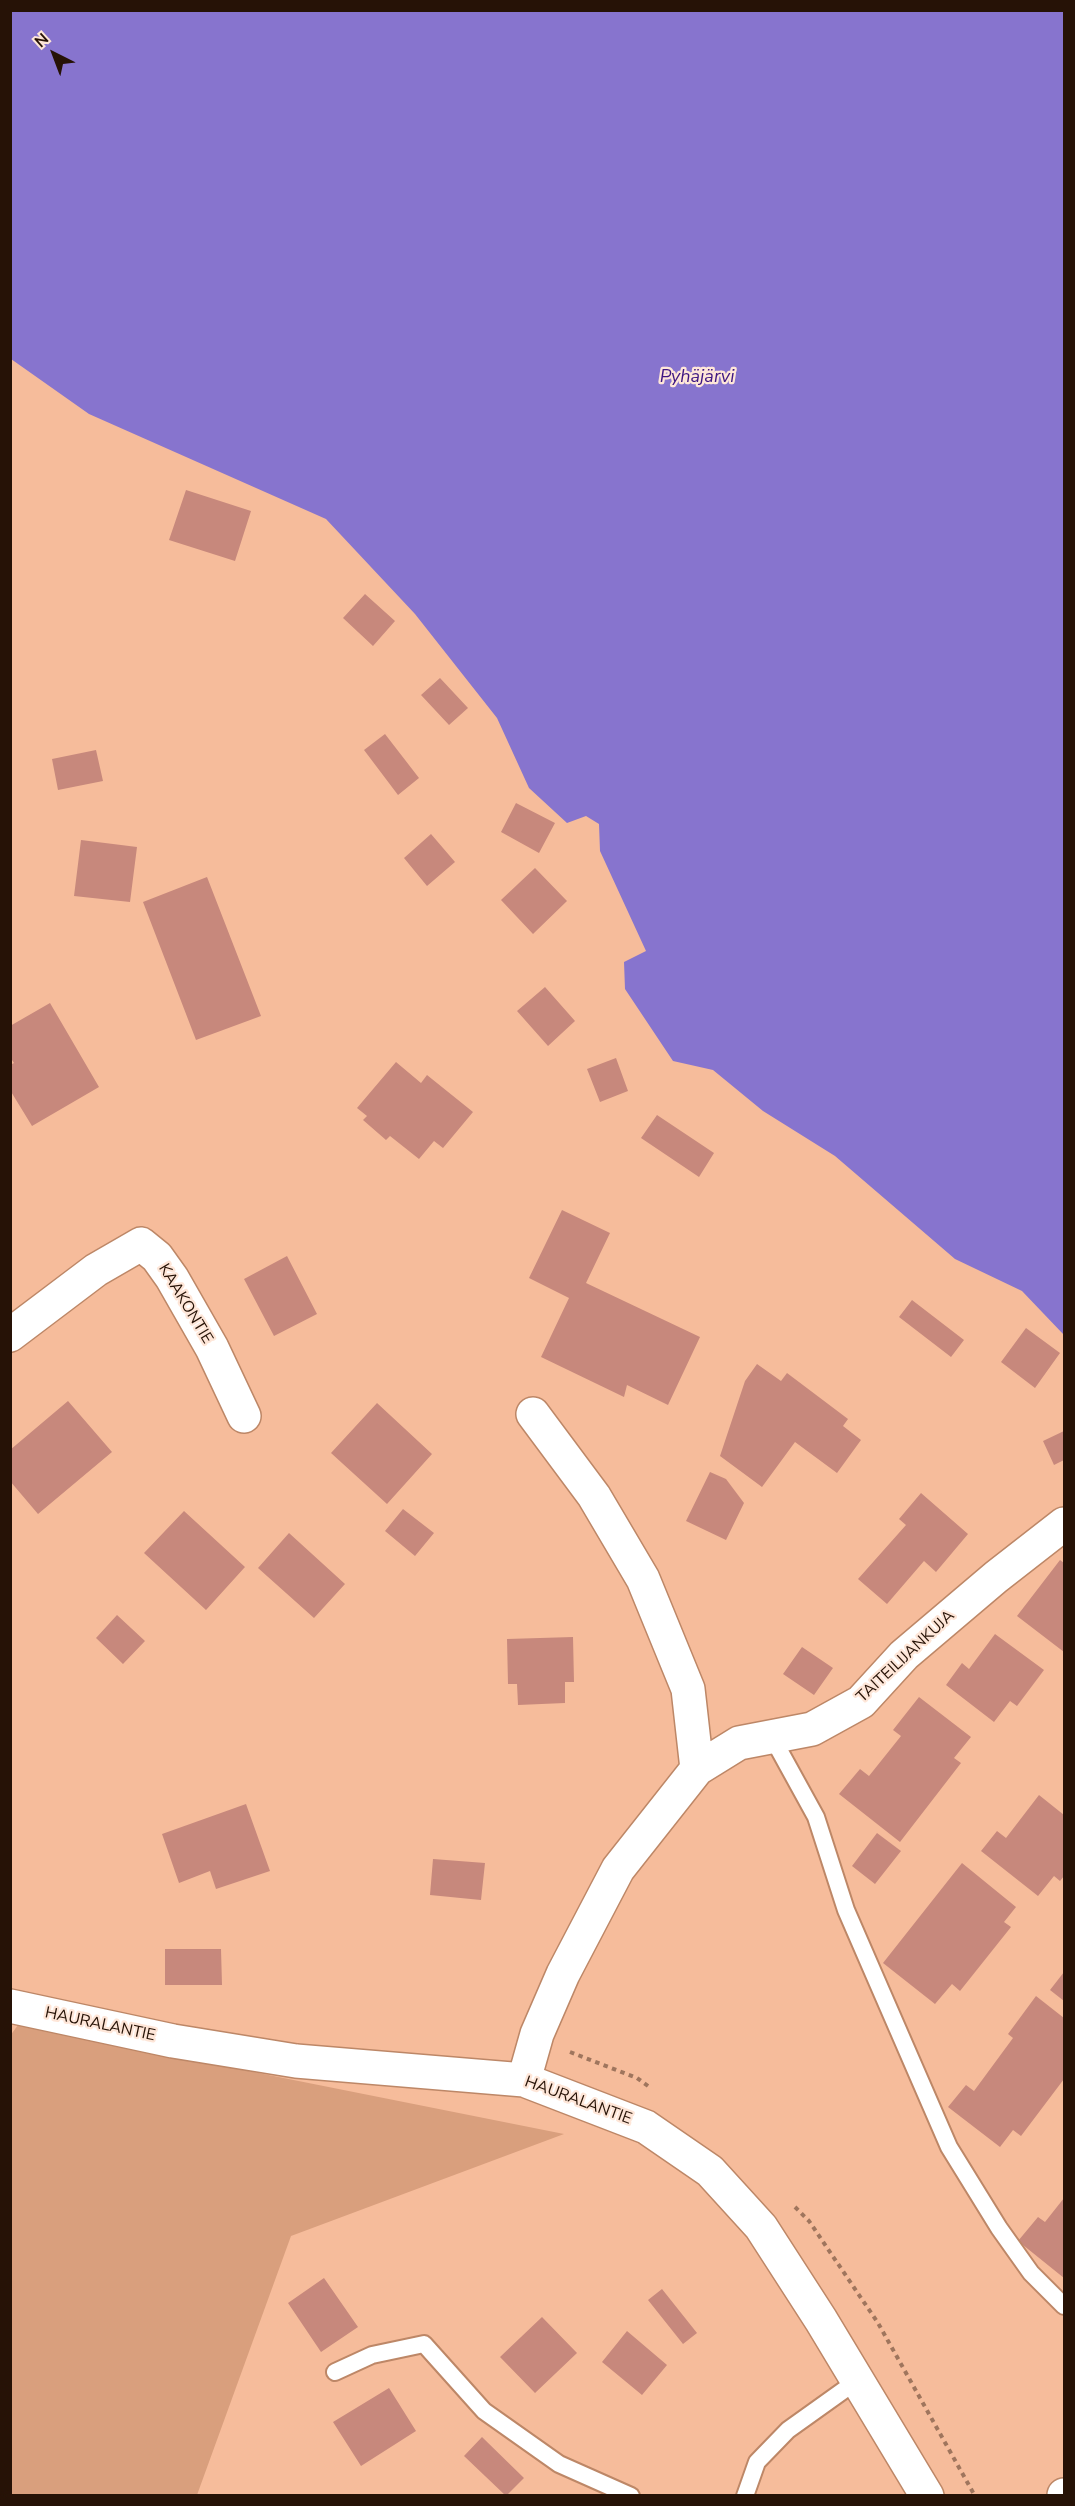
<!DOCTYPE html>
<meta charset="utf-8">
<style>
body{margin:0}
#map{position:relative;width:1075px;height:2506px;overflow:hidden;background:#f6bc9b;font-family:"Nunito Sans",sans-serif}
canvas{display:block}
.frame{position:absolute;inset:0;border:12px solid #261206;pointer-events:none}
.north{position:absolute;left:24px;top:24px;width:60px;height:60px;-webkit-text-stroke:4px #fee6d8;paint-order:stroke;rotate:318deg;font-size:16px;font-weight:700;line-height:24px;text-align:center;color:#261206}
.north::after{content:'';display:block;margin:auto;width:21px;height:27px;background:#261206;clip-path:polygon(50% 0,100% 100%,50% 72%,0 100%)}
</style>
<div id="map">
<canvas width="1075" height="2506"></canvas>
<div class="frame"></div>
<div class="north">N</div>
</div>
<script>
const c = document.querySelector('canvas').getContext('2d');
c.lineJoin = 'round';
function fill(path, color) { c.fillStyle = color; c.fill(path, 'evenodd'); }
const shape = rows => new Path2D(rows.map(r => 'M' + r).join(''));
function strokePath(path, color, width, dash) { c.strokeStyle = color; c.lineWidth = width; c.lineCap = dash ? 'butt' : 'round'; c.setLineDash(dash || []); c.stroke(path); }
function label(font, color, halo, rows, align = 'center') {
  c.font = font + ' "Nunito Sans",sans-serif'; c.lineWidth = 4.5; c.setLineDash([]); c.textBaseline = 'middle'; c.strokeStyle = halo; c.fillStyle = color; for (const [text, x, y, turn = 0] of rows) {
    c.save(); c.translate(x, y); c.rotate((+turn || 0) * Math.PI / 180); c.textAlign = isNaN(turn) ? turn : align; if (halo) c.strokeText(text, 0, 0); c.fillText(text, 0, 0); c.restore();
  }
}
fill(shape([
 [18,2025,564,2134,291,2236,197,2495,11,2496,10,2036]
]), '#d99f7d');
fill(shape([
 [11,10,1064,11,1064,1335,1022,1291,955,1259,835,1156,763,1111,713,1070,673,1061,625,989,624,962,646,951,600,851,599,824,586,816,567,823,529,788,497,718,415,614,326,519,89,414,11,359]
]), '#8774ce');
fill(shape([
 [186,490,251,511,235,561,169,540],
 [365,594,395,621,373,646,343,618],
 [440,678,468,708,449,725,421,695],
 [385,734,419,778,398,795,364,750],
 [96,750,103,781,58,790,52,759],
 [516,803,555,823,539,853,501,832],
 [431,834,455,862,427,886,404,858],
 [81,840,137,847,130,902,74,896],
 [535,868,567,901,533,934,501,900],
 [207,877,261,1016,196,1040,143,902],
 [545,987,575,1021,548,1046,517,1011],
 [50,1003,99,1087,32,1126,10,1090,10,1065,14,1063,10,1057,10,1026],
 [616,1058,628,1091,600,1102,587,1069],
 [396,1062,421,1083,427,1075,473,1112,443,1148,434,1141,419,1159,390,1136,386,1140,363,1120,367,1116,357,1108],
 [657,1115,714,1153,699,1177,641,1138],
 [562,1210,610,1233,586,1283,700,1337,668,1405,627,1385,624,1397,541,1357,569,1298,529,1278],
 [287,1256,317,1314,274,1336,244,1279],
 [912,1300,964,1340,951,1357,899,1317],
 [1026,1328,1060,1353,1035,1388,1001,1362],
 [757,1364,781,1381,787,1373,848,1419,843,1426,861,1440,837,1473,795,1442,762,1487,720,1456,745,1381],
 [68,1401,112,1452,38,1514,10,1481,10,1450],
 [377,1403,432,1454,387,1504,331,1453],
 [1064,1431,1064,1460,1054,1465,1043,1441],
 [710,1472,726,1479,744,1503,726,1540,686,1521],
 [921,1493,968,1534,936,1572,924,1561,887,1604,858,1579,906,1525,899,1519],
 [403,1509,434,1533,415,1556,385,1531],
 [184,1511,245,1567,206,1610,144,1553],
 [289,1533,345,1584,314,1618,258,1568],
 [1060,1560,1064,1563,1064,1652,1017,1616],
 [117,1615,145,1641,123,1664,96,1638],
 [995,1634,1044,1670,1017,1706,1010,1701,994,1722,946,1685,962,1663,969,1669],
 [573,1637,574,1682,565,1682,565,1703,518,1705,517,1684,508,1684,507,1639],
 [802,1647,833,1668,814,1695,783,1674],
 [919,1697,971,1737,954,1758,961,1763,900,1842,839,1794,860,1769,869,1776,901,1736,893,1730],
 [1039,1795,1064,1815,1064,1876,1060,1881,1054,1876,1038,1896,981,1851,997,1831,1006,1838],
 [246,1804,270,1871,216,1889,210,1871,179,1883,162,1834],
 [877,1833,901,1851,875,1884,852,1866],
 [433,1859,485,1863,481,1900,430,1895],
 [962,1863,1016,1907,1004,1922,1011,1927,960,1991,952,1984,935,2004,883,1963],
 [165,1949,221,1949,222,1985,165,1985],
 [1064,1972,1064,2001,1050,1990],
 [1036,1996,1064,2018,1064,2079,1021,2136,1013,2130,1000,2147,948,2107,966,2085,974,2091,1013,2038,1008,2034],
 [1064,2198,1064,2278,1018,2241,1038,2217,1045,2222],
 [324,2278,358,2327,321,2352,288,2303],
 [662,2289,697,2333,683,2344,648,2300],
 [542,2317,577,2353,535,2393,500,2357],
 [627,2331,667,2365,642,2395,602,2362],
 [389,2388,416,2431,361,2466,333,2422],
 [482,2437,524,2478,506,2496,464,2456]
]), '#c7887c');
const lane = shape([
 [772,1737,816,1817,846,1910,949,2147,999,2228,1031,2273,1064,2306],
 [335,2372,372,2355,424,2344,484,2411,559,2464,631,2496],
 [745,2496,757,2462,788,2430,858,2380]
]);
const street = shape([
 [10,1335,96,1270,141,1244,157,1257,172,1278,212,1348,244,1416],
 [533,1414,594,1496,643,1579,688,1689,697,1769],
 [10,2006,173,2041,296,2061,524,2080,646,2127,710,2171,761,2227,821,2320,927,2496],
 [524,2080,537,2034,563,1974,618,1869,697,1769,739,1743,812,1729,861,1702,904,1655,996,1577,1064,1524],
 [1064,2496,1064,2495]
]);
strokePath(lane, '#bd8767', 20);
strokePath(street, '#bd8767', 36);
strokePath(shape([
 [570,2052,637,2078,648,2086],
 [795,2207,809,2221,878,2323,975,2496]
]), '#9f755d', 4, [4.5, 4.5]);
strokePath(lane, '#fff', 16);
strokePath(street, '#fff', 33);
label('16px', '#261206', '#fee6d8', [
 ["KAAKONTIE",185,1304,59],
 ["TAITEILIJANKUJA",906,1657,-43],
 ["HAURALANTIE",100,2025,12],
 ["HAURALANTIE",578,2101,20]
]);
label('italic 18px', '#3e1682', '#fee6d8', [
 ["Pyhäjärvi",697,378]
]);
</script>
